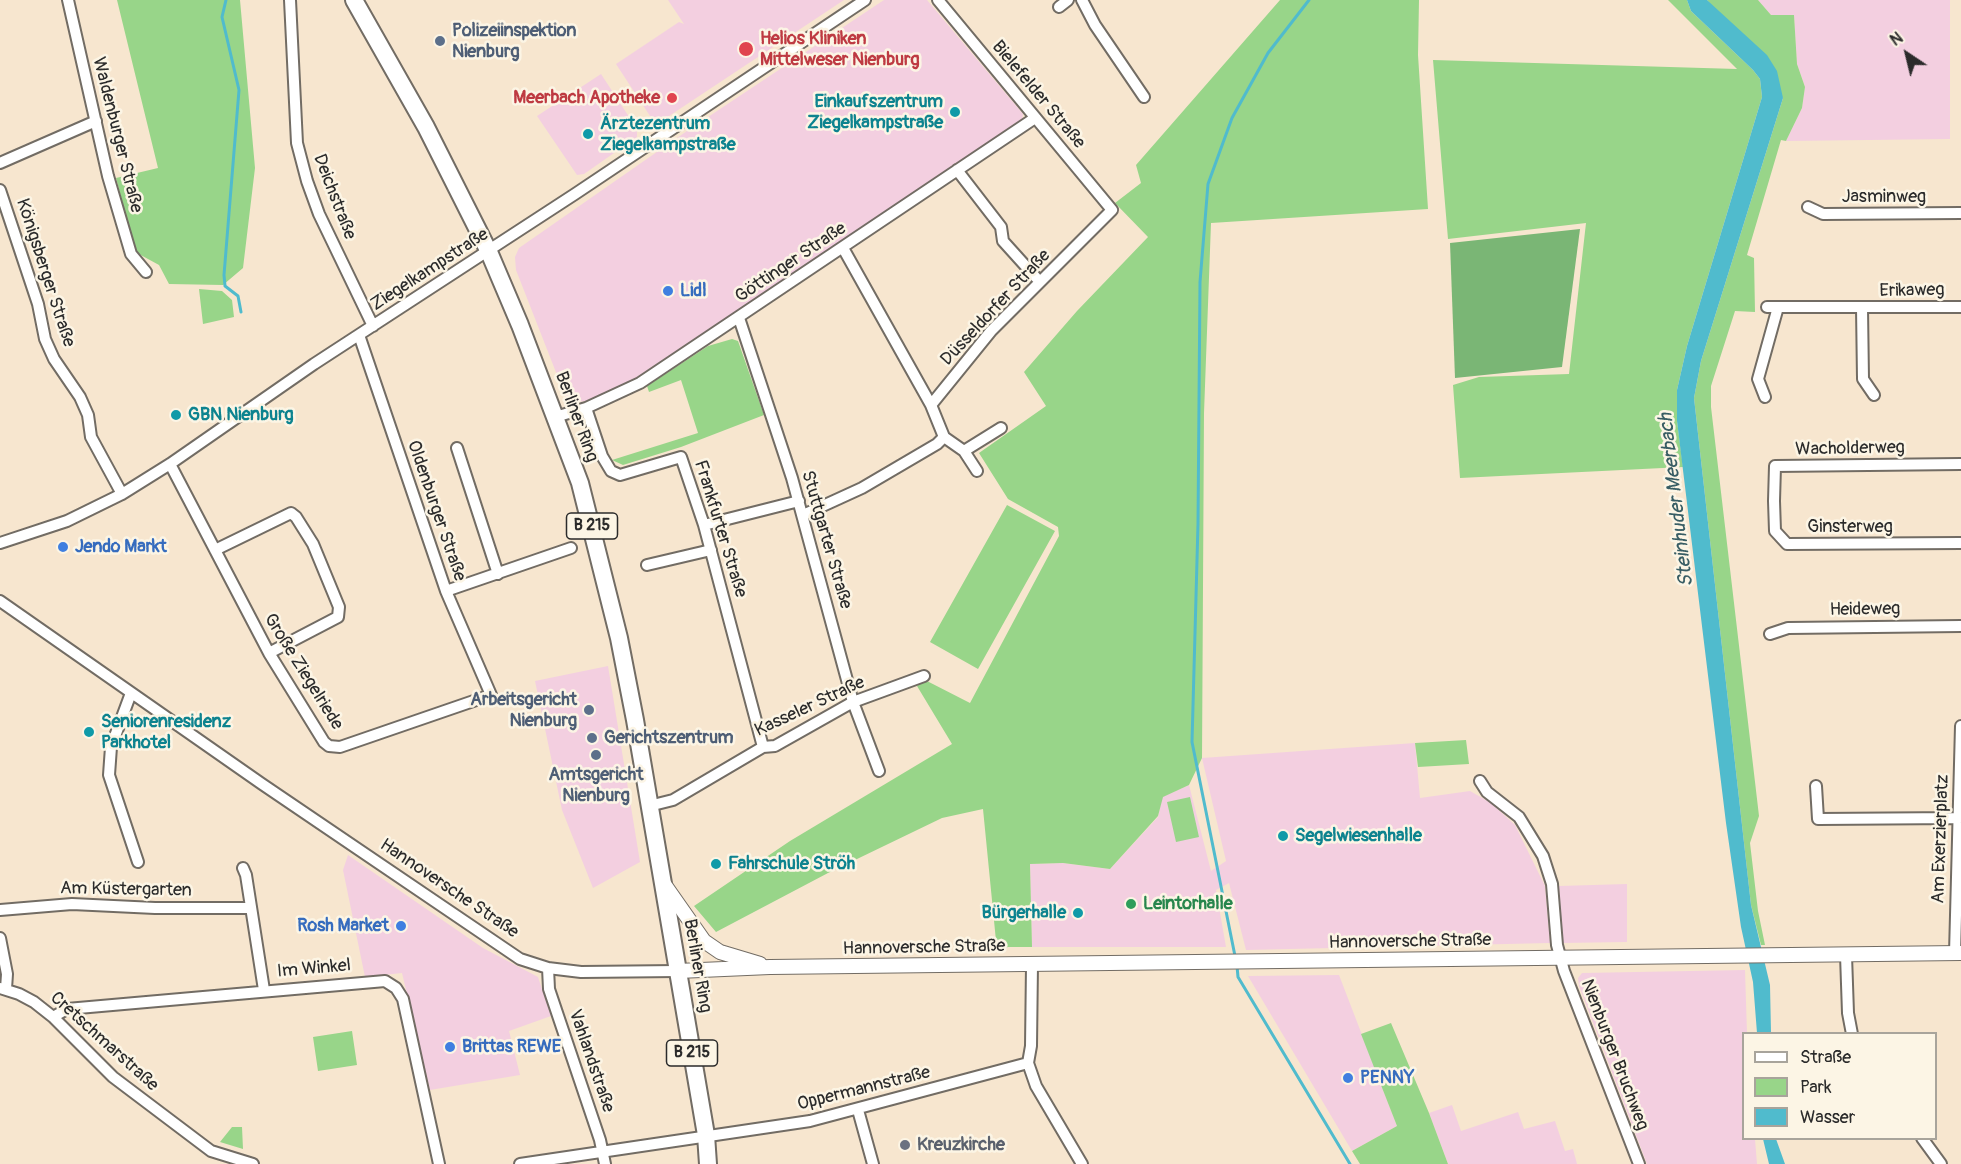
<!DOCTYPE html>
<meta charset="utf-8">
<style>
body{margin:0}
#map{position:relative;width:1961px;height:1164px;overflow:hidden;background:#f7e6cf;font-family:Pangolin,sans-serif}
canvas{display:block}
.legend{position:absolute;left:1742px;top:1032px;width:195px;height:108px;box-sizing:border-box;background:#fcf5e5;border:2px solid #a8a49b;margin:0;padding:8px 10px;list-style:none;font-size:18px;color:#2b2b2b}
.legend li{display:flex;align-items:center;gap:12px;height:30px}
.legend b{width:30px;border:2px solid #a8a49b}
.north{position:absolute;left:1877px;top:24px;width:60px;height:60px;-webkit-text-stroke:4px #fcf5e5;paint-order:stroke;rotate:325deg;font-size:16px;font-weight:700;line-height:24px;text-align:center;color:#2b2b2b}
.north::after{content:'';display:block;margin:auto;width:21px;height:27px;background:#2b2b2b;clip-path:polygon(50% 0,100% 100%,50% 72%,0 100%)}
</style>
<div id="map">
<canvas width="1961" height="1164"></canvas>
<ul class="legend">
<li><b style="height:8px;background:#fff"></b>Straße</li>
<li><b style="height:16px;background:#98d589"></b>Park</li>
<li><b style="height:16px;background:#50bbcd"></b>Wasser</li>
</ul>
<div class="north">N</div>
</div>
<script>
const c = document.querySelector('canvas').getContext('2d');
c.lineJoin = 'round';
function fill(path, color) { c.fillStyle = color; c.fill(path, 'evenodd'); }
const shape = rows => new Path2D(rows.map(r => 'M' + r).join(''));
function strokePath(path, color, width, dash) { c.strokeStyle = color; c.lineWidth = width; c.lineCap = dash ? 'butt' : 'round'; c.setLineDash(dash || []); c.stroke(path); }
function label(font, color, halo, rows, align = 'center') {
  c.font = font + ' Pangolin,sans-serif'; c.lineWidth = 5; c.setLineDash([]); c.textBaseline = 'middle'; c.strokeStyle = halo; c.fillStyle = color; for (const [text, x, y, turn = 0] of rows) {
    c.save(); c.translate(x, y); c.rotate((+turn || 0) * Math.PI / 180); c.textAlign = isNaN(turn) ? turn : align; if (halo) c.strokeText(text, 0, 0); c.fillText(text, 0, 0); c.restore();
  }
}
fill(shape([
 [668,0,844,0,660,122,652,119,616,64,679,22,684,24],
 [884,0,927,0,1023,114,1022,121,631,381,586,401,568,403,516,270,515,257,519,248,687,131],
 [1758,0,1950,0,1950,139,1786,141,1802,108,1805,87,1797,64,1794,15,1771,15],
 [601,74,637,129,637,137,584,174,577,175,537,116],
 [608,666,640,862,593,888,562,810,535,681],
 [1415,743,1420,798,1470,791,1491,803,1515,825,1545,886,1550,943,1246,950,1229,883,1216,890,1226,947,1032,947,1030,864,1063,863,1110,869,1158,817,1162,797,1189,785,1211,871,1226,861,1202,758],
 [348,855,483,948,538,977,551,1016,509,1031,520,1075,430,1090,402,973,365,977,343,870],
 [1627,884,1627,942,1562,943,1559,886],
 [1745,970,1747,1033,1744,1034,1744,1138,1755,1139,1757,1164,1647,1164,1579,986,1578,978,1582,973],
 [1339,975,1397,1126,1352,1151,1248,976],
 [1452,1105,1461,1131,1518,1112,1524,1129,1555,1121,1565,1151,1573,1149,1577,1164,1448,1164,1429,1113]
]), '#f3cfe0');
fill(shape([
 [117,0,240,0,255,168,243,268,223,285,169,284,159,265,137,253,134,246,116,178,158,168],
 [1280,0,1419,0,1418,55,1428,209,1211,223,1204,413,1202,758,1189,785,1163,797,1158,816,1110,869,1063,863,1030,864,1032,947,1008,947,997,951,983,809,942,818,828,873,716,932,694,906,790,841,952,744,917,686,925,680,970,703,1059,536,1058,527,1008,499,979,453,1046,406,1024,372,1077,311,1148,237,1115,203,1141,183,1136,165],
 [1668,0,1687,0,1691,11,1753,70,1760,79,1762,97,1687,346,1677,390,1677,421,1683,467,1460,478,1453,385,1479,377,1569,374,1586,223,1448,239,1433,60,1737,69],
 [1707,0,1758,0,1771,15,1794,15,1797,64,1805,87,1802,108,1786,141,1781,140,1747,255,1754,258,1755,312,1735,311,1711,386,1711,407,1759,816,1750,843,1758,911,1765,945,1761,945,1751,905,1694,398,1701,361,1783,98],
 [199,289,222,291,232,300,234,317,203,324],
 [732,339,738,341,764,415,681,447,623,465,612,460,698,433,681,380,649,392,647,386,708,346],
 [1007,505,1055,531,978,669,930,642],
 [1466,740,1469,764,1418,767,1415,743],
 [1190,797,1199,837,1176,842,1167,802],
 [1391,1023,1429,1113,1448,1164,1360,1164,1352,1151,1397,1126,1361,1034],
 [352,1031,357,1065,318,1071,313,1037],
 [232,1127,242,1127,243,1149,220,1142]
]), '#98d589');
fill(shape([
 [1580,229,1562,367,1455,378,1450,243]
]), '#7ab675');
fill(shape([
 [1687,0,1707,0,1767,55,1777,71,1783,98,1701,361,1694,398,1751,905,1770,985,1771,1033,1757,1033,1753,982,1741,927,1726,823,1677,421,1677,390,1687,346,1762,97,1760,79,1753,70,1691,11],
 [1763,1139,1776,1139,1785,1164,1769,1164]
]), '#50bbcd');
strokePath(shape([
 [226,0,222,17,239,90,224,275,225,286,238,296,241,312],
 [1235,956,1192,742,1198,524,1200,282,1208,184,1232,118,1268,53,1309,0],
 [1237,966,1238,977,1350,1164]
]), '#50bbcd', 3);
const minor = shape([
 [68,0,108,176,131,254,146,272],
 [290,0,297,143,307,181,319,214,373,326],
 [1082,0,1095,25,1144,97],
 [1059,7,1068,0],
 [0,163,96,121],
 [957,170,1001,227,1003,241,1040,282],
 [0,190,38,304,45,339,54,359,80,397,88,415,91,437,122,494],
 [1808,207,1823,214,1961,213],
 [843,248,931,405,944,437,964,451,1001,428],
 [1767,307,1961,307],
 [1862,308,1863,379,1874,395],
 [739,318,792,478,853,702,879,771],
 [1765,397,1758,379,1778,307],
 [931,405,991,331,1112,210,938,0],
 [586,408,602,456,611,471,620,475,681,457,704,525,763,747],
 [555,417,586,408,640,383,1035,118],
 [457,448,498,574],
 [964,451,977,471],
 [170,464,269,653,324,742,329,746,340,747,491,695,446,591,359,335],
 [1961,464,1775,466,1774,501,1775,531,1787,544,1961,543],
 [803,515,862,488,937,444,944,437],
 [704,525,799,501],
 [0,543,67,521,122,494,170,464,314,364,575,194,865,0],
 [215,550,291,513,296,517,313,544,339,607,338,617,269,653],
 [647,565,711,550],
 [446,591,571,548],
 [0,601,262,784,520,959,548,968,581,972,678,971],
 [1770,634,1788,628,1961,626],
 [131,693,111,747,109,775,138,862],
 [1480,781,1487,792,1519,817,1543,856,1552,884,1557,945,1564,971,1639,1164],
 [1816,786,1818,819,1958,818],
 [649,806,673,800,763,747,775,746,853,702,924,676],
 [243,868,246,875,264,990],
 [0,910,72,904,155,908,251,908],
 [0,938,7,974,6,989],
 [1955,953,1961,726],
 [1846,955,1848,1013,1852,1034],
 [1032,965,1031,1046,1028,1063,1036,1086,1082,1164],
 [548,968,549,989,600,1140,605,1164],
 [0,988,19,994,34,1002,53,1017,113,1077,211,1151,253,1164],
 [53,1017,67,1009,385,981,396,988,403,999,439,1164],
 [858,1110,873,1164],
 [1922,1138,1941,1164],
 [520,1164,810,1121,1028,1063]
]);
const tertiary = shape([
 [664,884,704,941,720,952,760,964],
 [678,971,770,967,1961,953]
]);
const primary = shape([
 [354,0,426,127,489,252,520,325,580,483,619,638,635,720,706,1135,708,1164]
]);
strokePath(minor, '#726c64', 14);
strokePath(tertiary, '#726c64', 16);
strokePath(primary, '#726c64', 20);
strokePath(minor, '#fff', 10);
strokePath(tertiary, '#fff', 14);
strokePath(primary, '#fff', 16);
for (const [x, y, r, color] of [
 [440,41,6,"#5c6f8a"],
 [746,49,8,"#e0444e"],
 [672,98,6,"#e0444e"],
 [955,112,6,"#0f9aa8"],
 [588,134,6,"#0f9aa8"],
 [668,291,6,"#3f7fe0"],
 [176,415,6,"#0f9aa8"],
 [63,547,6,"#3f7fe0"],
 [589,710,6,"#5c6f8a"],
 [89,732,6,"#0f9aa8"],
 [592,738,6,"#5c6f8a"],
 [596,755,6,"#5c6f8a"],
 [1283,836,6,"#0f9aa8"],
 [716,864,6,"#0f9aa8"],
 [1131,904,6,"#2e9e5b"],
 [1078,913,6,"#0f9aa8"],
 [401,926,6,"#3f7fe0"],
 [450,1047,6,"#3f7fe0"],
 [1348,1078,6,"#3f7fe0"],
 [905,1145,6,"#6b7280"]
]) { const dot = new Path2D(); dot.arc(x, y, r, 0, 2 * Math.PI); c.fillStyle = color; c.fill(dot); strokePath(dot, '#fcf5e5', 2); }
for (const [x, y, w] of [
 [592,526,51],
 [692,1053,51]
]) { const box = new Path2D(); box.roundRect(x - w / 2, y - 13, w, 26, 4.5); c.fillStyle = '#fcf5e5'; c.fill(box); strokePath(box, '#2b2b2b', 1.5); }
label('bold 16px', '#2b2b2b', null, [
 ["B 215",592,526],
 ["B 215",692,1053]
]);
label('bold 18px', '#4e5e75', '#fcf5e5', [
 ["Polizeiinspektion",452,31],
 ["Nienburg",452,52],
 ["Arbeitsgericht",577,700,"right"],
 ["Nienburg",577,721,"right"],
 ["Gerichtszentrum",604,738],
 ["Amtsgericht",596,775,"center"],
 ["Nienburg",596,796,"center"]
], 'left');
label('bold 18px', '#be3a42', '#fcf5e5', [
 ["Helios Kliniken",760,39],
 ["Mittelweser Nienburg",760,60],
 ["Meerbach Apotheke",660,98,"right"]
], 'left');
label('18px', '#2b2b2b', '#fcf5e5', [
 ["Bielefelder Straße",1038,95,50],
 ["Waldenburger Straße",117,135,76],
 ["Deichstraße",334,197,69],
 ["Jasminweg",1884,197],
 ["Göttinger Straße",791,263,-34],
 ["Ziegelkampstraße",430,270,-33],
 ["Königsberger Straße",45,273,72],
 ["Erikaweg",1912,291,-1],
 ["Düsseldorfer Straße",996,308,-47],
 ["Berliner Ring",576,417,70],
 ["Wacholderweg",1850,449,-1],
 ["Oldenburger Straße",436,511,71],
 ["Ginsterweg",1850,527],
 ["Frankfurter Straße",720,529,73],
 ["Stuttgarter Straße",826,540,74],
 ["Heideweg",1865,610,-1],
 ["Große Ziegelriede",303,672,58],
 ["Kasseler Straße",810,707,-25],
 ["Am Exerzierplatz",1941,839,-88],
 ["Hannoversche Straße",449,889,34],
 ["Am Küstergarten",126,890,1],
 ["Hannoversche Straße",1410,942,-1],
 ["Hannoversche Straße",924,948,-1],
 ["Berliner Ring",697,966,80],
 ["Im Winkel",314,969,-5],
 ["Cretschmarstraße",104,1042,42],
 ["Nienburger Bruchweg",1614,1055,69],
 ["Vahlandstraße",591,1061,71],
 ["Oppermannstraße",864,1089,-14]
]);
label('bold 18px', '#0d838f', '#fcf5e5', [
 ["Einkaufszentrum",943,102,"right"],
 ["Ziegelkampstraße",943,123,"right"],
 ["Ärztezentrum",600,124],
 ["Ziegelkampstraße",600,145],
 ["GBN Nienburg",188,415],
 ["Seniorenresidenz",101,722],
 ["Parkhotel",101,743],
 ["Segelwiesenhalle",1295,836],
 ["Fahrschule Ströh",728,864],
 ["Bürgerhalle",1066,913,"right"]
], 'left');
label('bold 18px', '#366cbe', '#fcf5e5', [
 ["Lidl",680,291],
 ["Jendo Markt",75,547],
 ["Rosh Market",389,926,"right"],
 ["Brittas REWE",462,1047],
 ["PENNY",1360,1078]
], 'left');
label('bold 18px', '#27864d', '#fcf5e5', [
 ["Leintorhalle",1143,904]
], 'left');
label('bold 18px', '#5b616d', '#fcf5e5', [
 ["Kreuzkirche",917,1145]
], 'left');
label('italic 20px', '#385d64', '#fcf5e5', [
 ["Steinhuder Meerbach",1677,500,-97]
]);
</script>
